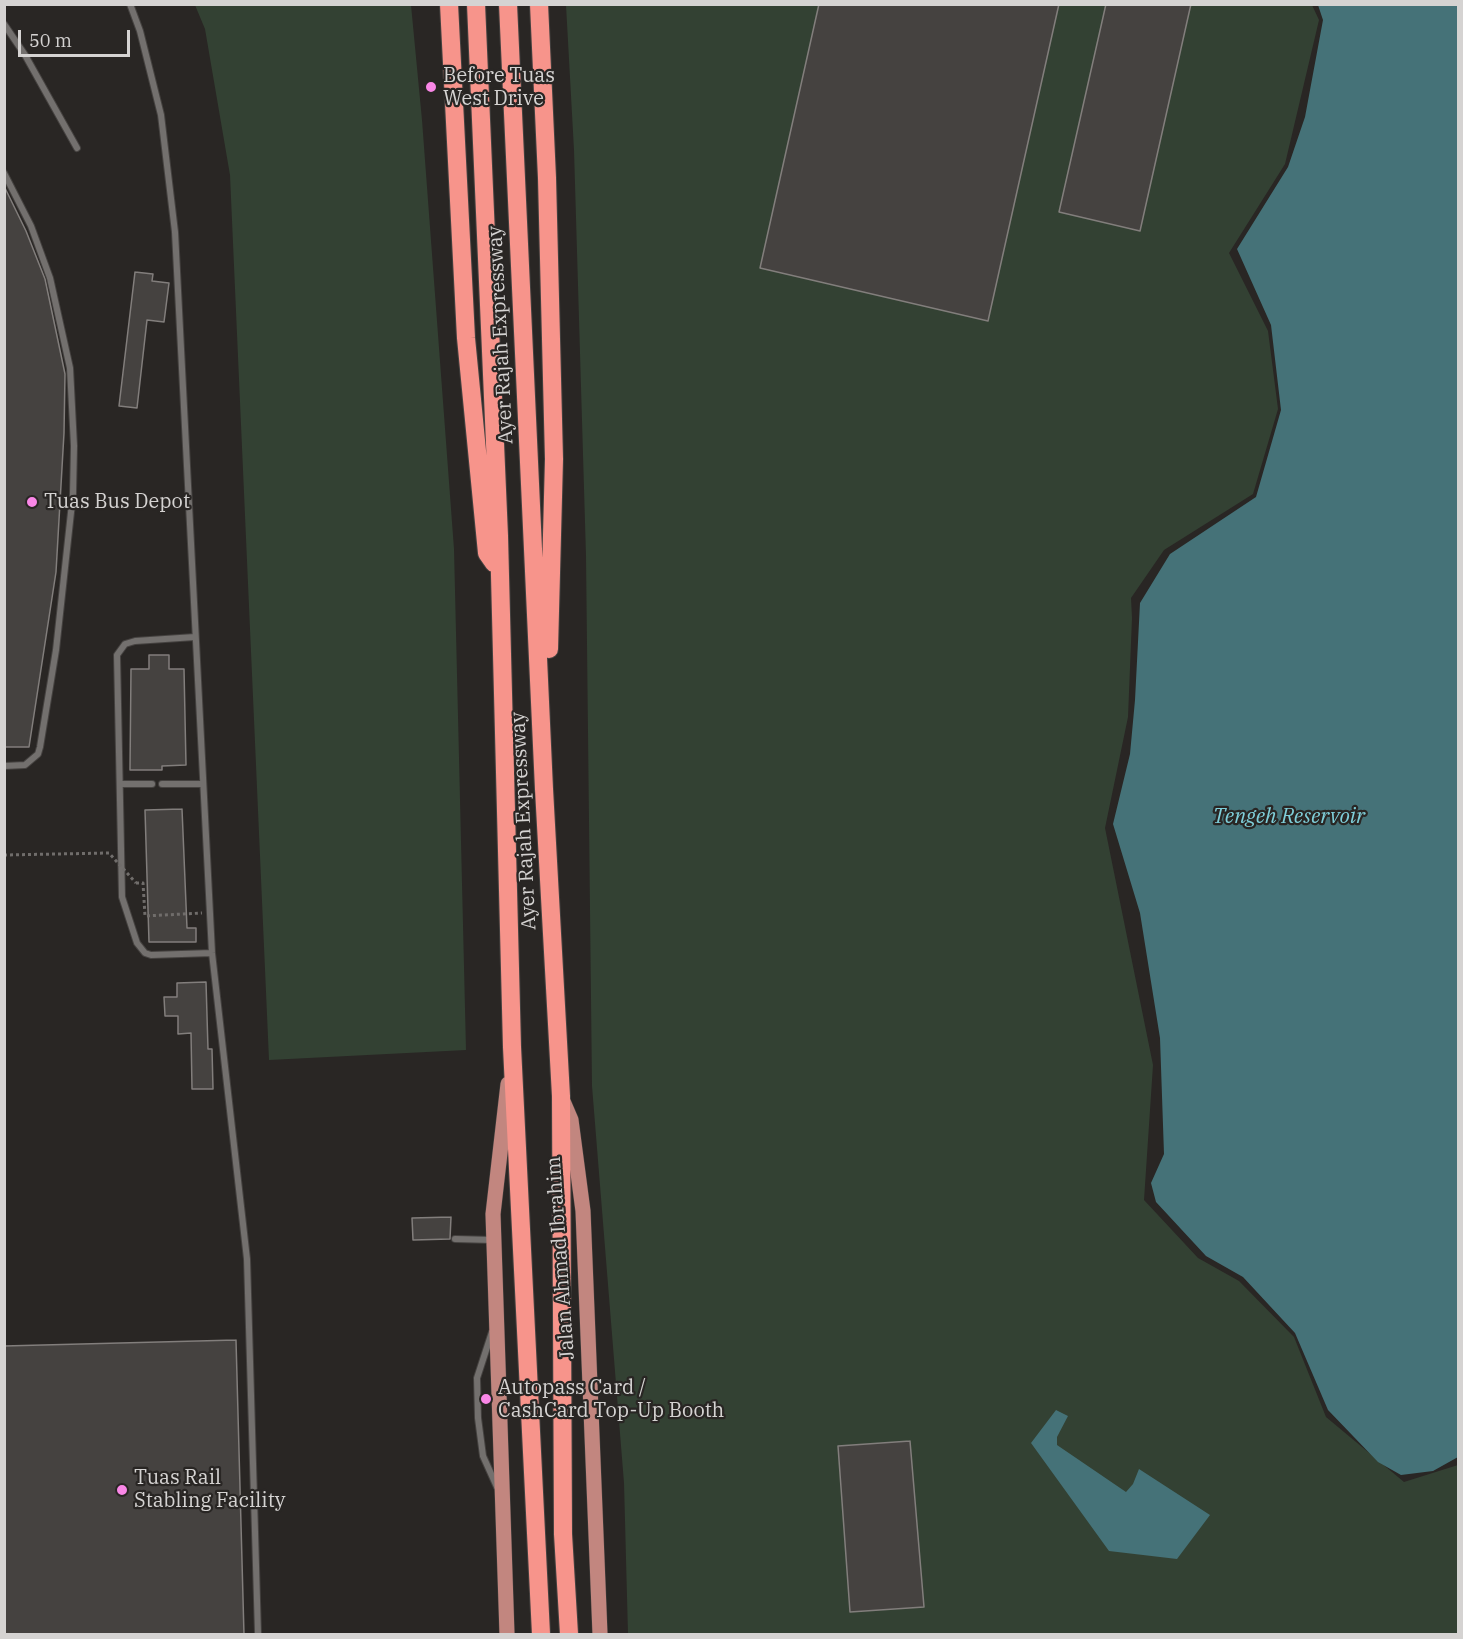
<!DOCTYPE html>
<style>
body{margin:0}
#map{position:relative;width:1463px;height:1639px;overflow:hidden;background:#292624;font-family:"IBM Plex Serif",serif}
canvas{display:block}
.frame{position:absolute;inset:0;border:6px solid #d5d3d2;pointer-events:none}
.scale{position:absolute;left:18px;top:30px;width:112px;height:27px;box-sizing:border-box;border:3px solid #d5d3d2;border-top:0;padding-left:8px;font-size:18px;line-height:21px;white-space:nowrap;color:#d5d3d2;-webkit-text-stroke:4px #292624;paint-order:stroke}
</style>
<div id="map">
<canvas width="1463" height="1639"></canvas>
<div class="frame"></div>
<div class="scale">50 m</div>
</div>
<script>
const c = document.querySelector('canvas').getContext('2d');
c.lineJoin = 'round';
function fill(path, color) { c.fillStyle = color; c.fill(path, 'evenodd'); }
const shape = rows => new Path2D(rows.map(r => 'M' + r).join(''));
function strokePath(path, color, width, dash) { c.strokeStyle = color; c.lineWidth = width; c.lineCap = dash ? 'butt' : 'round'; c.setLineDash(dash || []); c.stroke(path); }
function label(font, color, halo, rows, align = 'center') {
  c.font = font + ' "IBM Plex Serif",serif'; c.lineWidth = 4.5; c.setLineDash([]); c.textBaseline = 'middle'; c.strokeStyle = halo; c.fillStyle = color; for (const [text, x, y, turn = 0] of rows) {
    c.save(); c.translate(x, y); c.rotate((+turn || 0) * Math.PI / 180); c.textAlign = isNaN(turn) ? turn : align; if (halo) c.strokeText(text, 0, 0); c.fillText(text, 0, 0); c.restore();
  }
}
fill(shape([
 [195,5,411,5,422,120,454,549,466,1050,269,1060,230,175,205,29],
 [566,5,1312,5,1319,20,1285,164,1229,253,1268,331,1278,409,1253,494,1164,550,1131,598,1132,618,1128,717,1105,828,1153,1065,1144,1200,1198,1258,1239,1281,1294,1337,1326,1417,1404,1482,1458,1465,1458,1634,628,1634,624,1483,592,1086,586,556,574,150]
]), '#334133');
fill(shape([
 [1318,5,1458,5,1458,1457,1433,1471,1401,1475,1378,1462,1328,1410,1295,1333,1243,1277,1206,1256,1156,1202,1151,1183,1164,1154,1160,1038,1140,913,1113,824,1130,754,1135,700,1140,603,1170,554,1256,497,1281,410,1271,325,1237,249,1288,167,1305,117,1323,20],
 [1056,1410,1068,1416,1057,1437,1057,1445,1126,1492,1133,1484,1139,1469,1210,1515,1177,1559,1109,1551,1031,1443]
]), '#457278');
const building = shape([
 [819,4,1059,4,988,321,760,268,819,4],
 [1106,4,1191,4,1140,231,1059,212,1106,4],
 [4,186,26,231,45,279,65,374,64,433,56,572,29,747,4,747,4,186],
 [135,272,153,274,152,281,169,283,164,322,147,320,137,408,119,406,135,272],
 [149,655,169,655,169,669,184,669,186,765,162,766,162,770,130,770,131,669,149,669,149,655],
 [182,809,187,928,196,928,196,942,149,942,145,810,182,809],
 [206,982,208,1049,212,1049,213,1089,192,1089,191,1033,178,1034,178,1016,165,1016,164,997,177,997,177,983,206,982],
 [451,1217,450,1239,413,1240,412,1218,451,1217],
 [236,1340,244,1635,4,1635,4,1346,236,1340],
 [910,1441,924,1607,850,1612,838,1446,910,1441]
]);
fill(building, '#454240');
strokePath(building, '#827e7c', 1.5);
const lane = shape([
 [130,4,140,31,161,115,175,232,212,953,247,1259,258,1634],
 [4,24,25,55,77,148],
 [4,173,31,226,50,278,70,368,74,446,73,494,56,650,40,747,38,754,25,765,4,766],
 [195,637,135,641,125,644,117,655,122,897,137,943,145,953,151,955,212,953],
 [120,784,152,784],
 [162,784,203,784],
 [455,1239,493,1240],
 [492,1332,477,1378,478,1418,483,1456,497,1487]
]);
const primary = shape([
 [562,1099,571,1120,583,1211,600,1634],
 [507,1634,493,1214,508,1084]
]);
const highway = shape([
 [449,4,466,338,487,553,494,563],
 [476,4,499,536,512,1047,541,1634],
 [508,4,544,789,561,1096,563,1534,569,1634],
 [539,4,547,178,554,459,549,649]
]);
strokePath(lane, '#454240', 8);
strokePath(primary, '#454240', 16);
strokePath(highway, '#454240', 20);
strokePath(shape([
 [136,883,143,883,145,916,202,913]
]), '#706d6b', 3, [3, 3]);
strokePath(lane, '#73706e', 6);
strokePath(primary, '#c2867f', 15);
strokePath(highway, '#f7948b', 18);
strokePath(shape([
 [4,855,109,853,136,883]
]), '#706d6b', 3, [3, 3]);
for (const [x, y, r, color] of [
 [431,87,6,"#fa87e7"],
 [32,502,6,"#fa87e7"],
 [486,1399,6,"#fa87e7"],
 [122,1490,6,"#fa87e7"]
]) { const dot = new Path2D(); dot.arc(x, y, r, 0, 2 * Math.PI); c.fillStyle = color; c.fill(dot); strokePath(dot, '#292624', 2); }
label('20px', '#d5d3d2', '#292624', [
 ["Before Tuas",443,76],
 ["West Drive",443,99],
 ["Tuas Bus Depot",44,502],
 ["Autopass Card /",498,1388],
 ["CashCard Top-Up Booth",498,1411],
 ["Tuas Rail",134,1478],
 ["Stabling Facility",134,1501]
], 'left');
label('20px', '#d5d3d2', '#292624', [
 ["Ayer Rajah Expressway",501,335,-93],
 ["Ayer Rajah Expressway",524,821,-93],
 ["Jalan Ahmad Ibrahim",561,1258,-94]
]);
label('italic 21px', '#7fcfda', '#292624', [
 ["Tengeh Reservoir",1289,817]
]);
</script>
